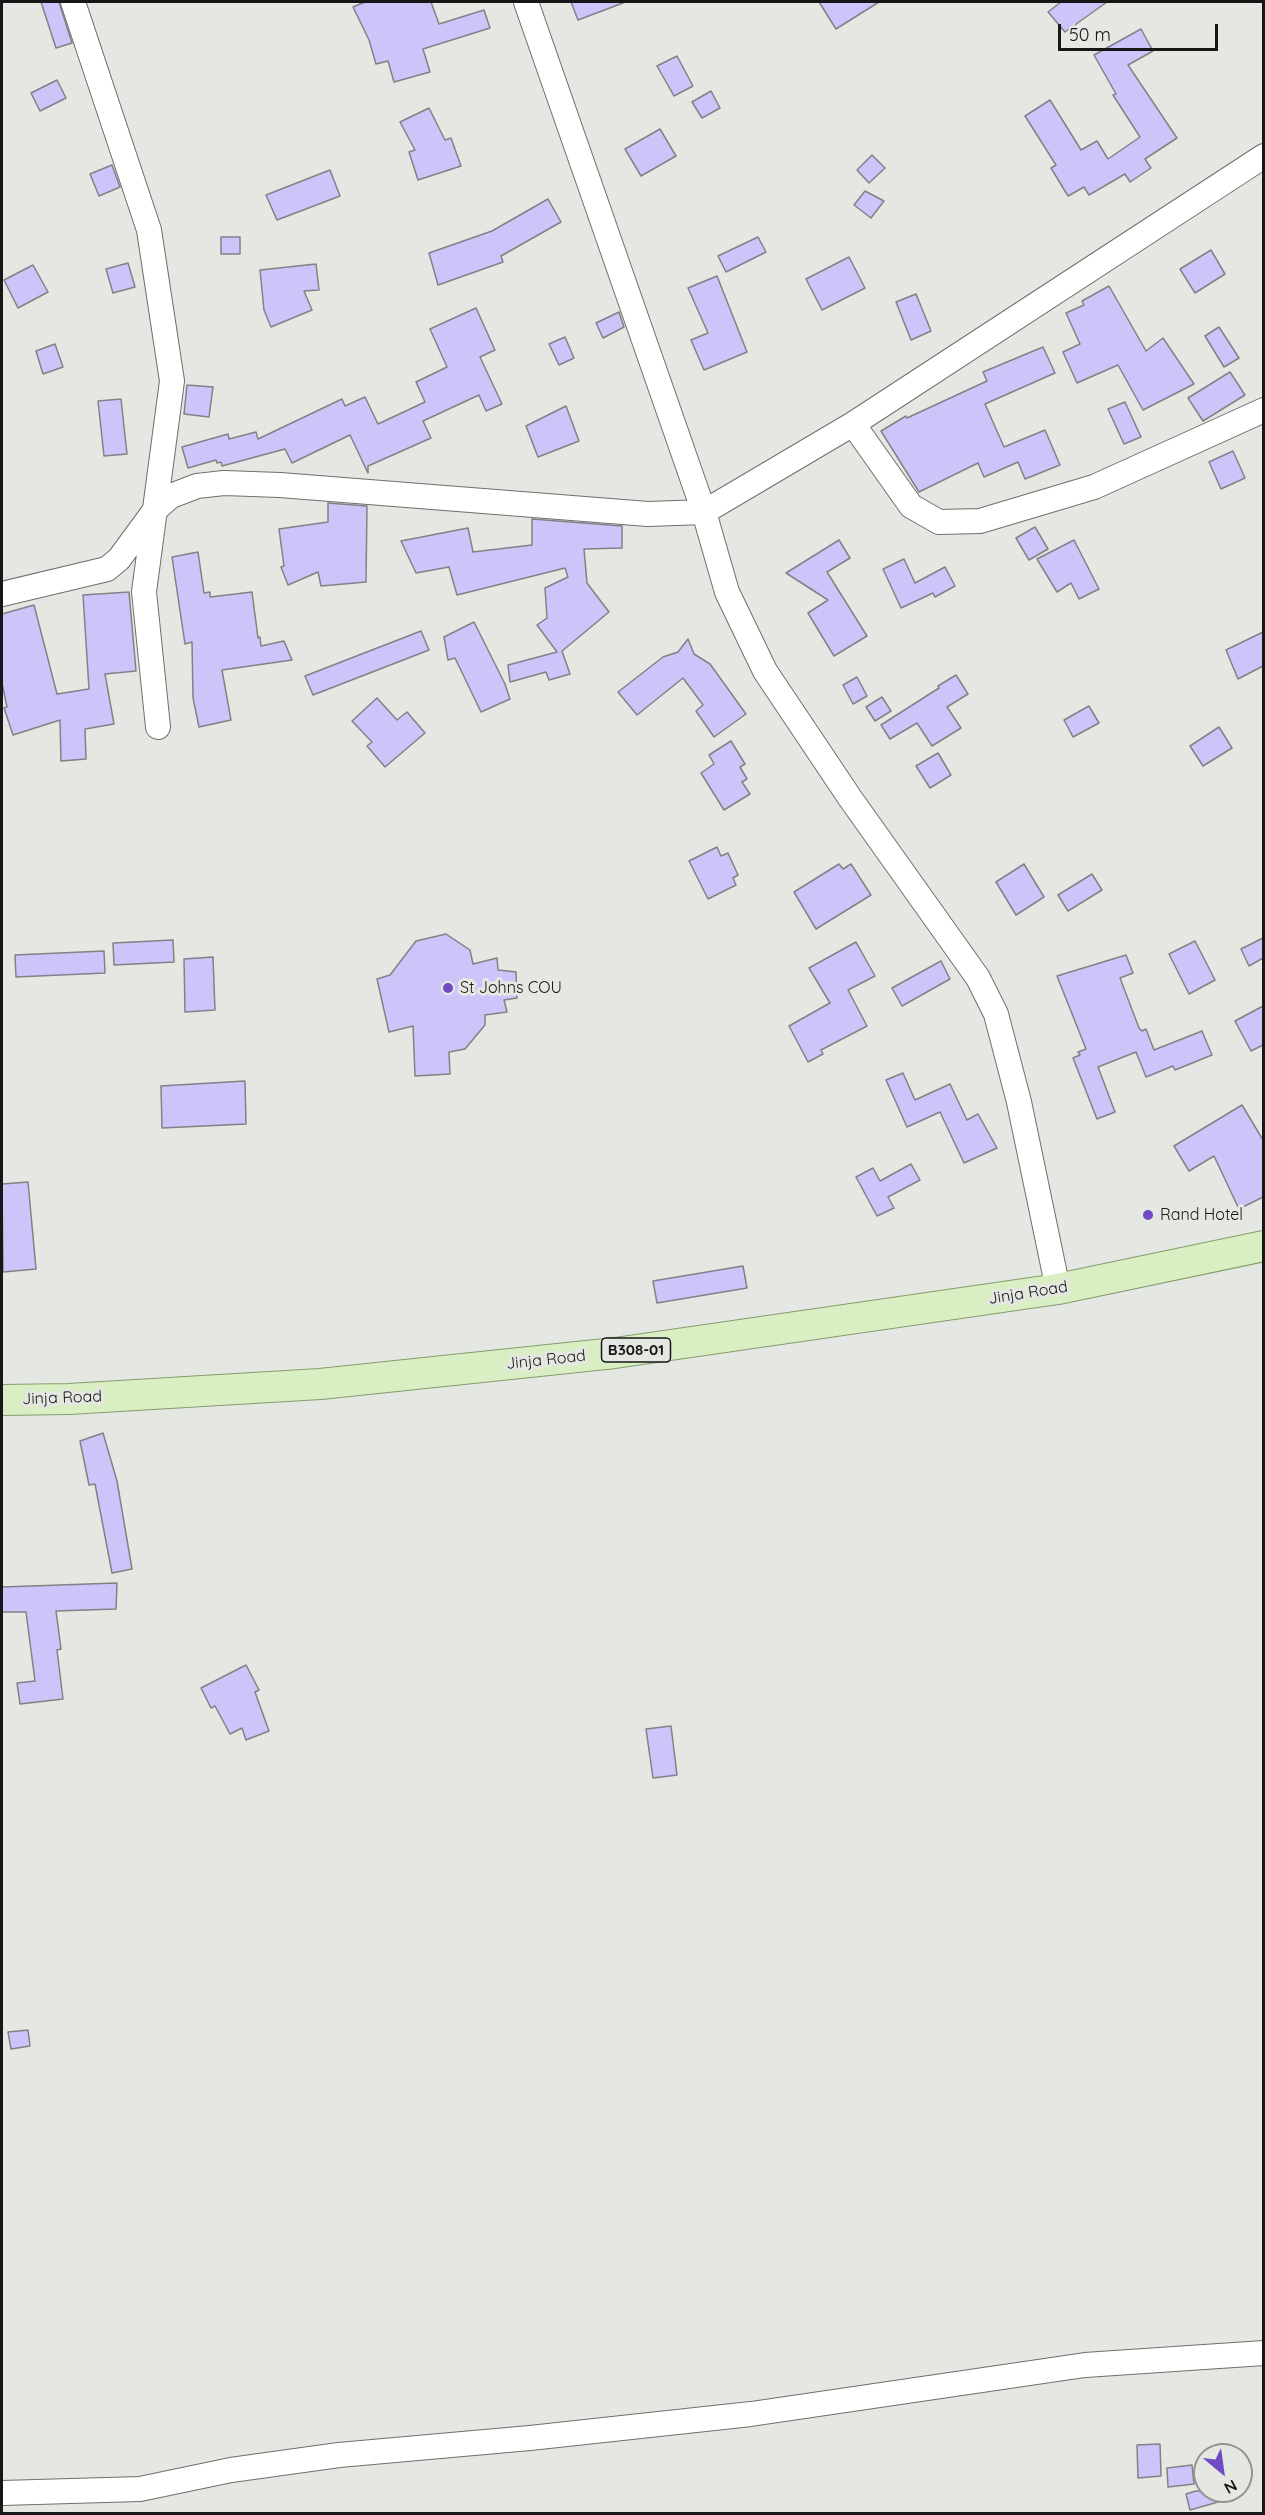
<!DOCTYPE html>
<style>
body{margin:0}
#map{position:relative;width:1265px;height:2515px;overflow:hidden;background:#e5e7e3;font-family:Quicksand,sans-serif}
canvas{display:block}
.frame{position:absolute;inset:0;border:3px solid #161716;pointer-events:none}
.north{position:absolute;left:1193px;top:2443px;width:60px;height:60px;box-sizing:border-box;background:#e5e7e3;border:2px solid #929491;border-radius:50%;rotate:151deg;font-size:16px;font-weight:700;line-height:24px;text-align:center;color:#161716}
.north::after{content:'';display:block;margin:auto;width:21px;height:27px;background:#6f4ac3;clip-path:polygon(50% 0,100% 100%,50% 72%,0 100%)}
.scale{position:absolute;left:1058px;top:24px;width:160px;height:27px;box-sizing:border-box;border:3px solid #161716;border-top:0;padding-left:8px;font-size:18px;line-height:21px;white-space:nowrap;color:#161716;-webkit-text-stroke:4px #e5e7e3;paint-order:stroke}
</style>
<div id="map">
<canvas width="1265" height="2515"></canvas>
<div class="frame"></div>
<div class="north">N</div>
<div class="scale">50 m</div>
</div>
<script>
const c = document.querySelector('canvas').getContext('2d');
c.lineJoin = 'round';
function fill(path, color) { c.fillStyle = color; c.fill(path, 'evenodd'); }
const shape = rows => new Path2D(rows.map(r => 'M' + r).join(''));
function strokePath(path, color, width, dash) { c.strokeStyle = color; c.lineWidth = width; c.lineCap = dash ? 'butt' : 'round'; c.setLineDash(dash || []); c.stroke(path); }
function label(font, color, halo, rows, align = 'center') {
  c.font = font + ' Quicksand,sans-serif'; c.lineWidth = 6; c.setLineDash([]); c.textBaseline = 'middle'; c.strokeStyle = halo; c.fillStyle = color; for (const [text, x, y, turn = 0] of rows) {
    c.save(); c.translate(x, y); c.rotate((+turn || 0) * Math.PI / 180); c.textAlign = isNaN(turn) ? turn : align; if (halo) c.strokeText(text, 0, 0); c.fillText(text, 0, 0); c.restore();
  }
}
const building = shape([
 [41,2,59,2,72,43,56,48,41,2],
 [365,2,431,2,439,24,484,10,490,28,423,49,430,72,394,82,388,61,376,64,369,40,353,7,365,2],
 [571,2,623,2,623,3,578,20,571,2],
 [819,2,879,2,836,29,819,2],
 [1061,2,1107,2,1065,32,1048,12,1061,2],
 [1141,29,1153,51,1128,65,1177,138,1145,159,1151,168,1130,182,1125,174,1089,195,1084,187,1068,196,1051,168,1056,165,1025,116,1050,100,1081,150,1097,141,1108,159,1140,137,1113,95,1116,94,1094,55,1141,29],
 [677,56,693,86,674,96,657,66,677,56],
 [57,80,66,98,40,111,31,93,57,80],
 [711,91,720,108,702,118,692,102,711,91],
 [429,108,445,140,451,138,461,166,418,180,409,152,415,150,400,122,429,108],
 [660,129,676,156,641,176,625,149,660,129],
 [872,155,885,168,869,183,857,170,872,155],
 [112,165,120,187,99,196,90,174,112,165],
 [330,170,340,196,277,220,266,195,330,170],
 [865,191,884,201,871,218,854,205,865,191],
 [548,199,561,222,501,256,503,262,438,285,429,253,492,231,548,199],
 [221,237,240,237,240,254,221,254,221,237],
 [758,237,766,252,726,272,718,256,758,237],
 [1211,250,1225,274,1195,293,1180,269,1211,250],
 [849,257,865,288,822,310,806,279,849,257],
 [128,263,135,287,113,293,106,269,128,263],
 [316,264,319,290,304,291,312,310,271,327,264,310,260,270,316,264],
 [33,265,48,292,18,308,4,280,33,265],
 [717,276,747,352,704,370,691,340,708,333,688,288,717,276],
 [1109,286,1146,351,1163,338,1194,384,1143,410,1118,365,1077,383,1063,352,1080,344,1066,313,1084,305,1082,301,1109,286],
 [916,294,931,331,911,340,896,302,916,294],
 [476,308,495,350,480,357,502,404,486,411,479,395,423,421,431,438,368,466,368,473,350,435,292,463,285,449,222,466,221,462,217,463,216,460,188,468,182,447,228,434,229,439,256,432,258,439,342,399,345,406,365,397,378,424,425,402,416,382,447,367,430,329,476,308],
 [619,312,624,327,603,338,596,323,619,312],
 [1219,327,1239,358,1224,367,1205,336,1219,327],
 [565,337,574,358,559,365,549,344,565,337],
 [55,344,63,367,43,374,36,351,55,344],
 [1043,347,1055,373,985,404,1004,447,1045,430,1060,465,1025,479,1018,462,984,477,978,463,919,492,881,431,906,416,907,418,987,381,983,372,1043,347],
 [1230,372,1245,395,1203,421,1188,398,1230,372],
 [187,385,213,387,209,417,184,414,187,385],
 [121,399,127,454,104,456,98,401,121,399],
 [1125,402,1141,437,1124,444,1108,409,1125,402],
 [566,406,579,441,538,457,526,426,566,406],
 [1233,451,1245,478,1221,489,1209,462,1233,451],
 [328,503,367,506,366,582,321,586,318,572,288,585,281,567,284,566,279,529,328,522,328,503],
 [532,519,622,526,622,548,584,549,587,583,609,612,562,651,570,674,549,680,546,672,510,682,508,665,557,652,537,625,547,618,545,588,568,577,565,568,457,595,449,567,416,573,401,541,468,528,473,552,532,545,532,519],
 [1035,527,1048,549,1029,560,1016,538,1035,527],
 [839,540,850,558,827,572,867,636,834,656,808,613,828,600,786,573,839,540],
 [1074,540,1099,589,1079,599,1071,583,1057,592,1037,559,1074,540],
 [198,552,204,593,210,592,210,597,252,592,258,638,260,637,261,646,284,641,292,660,222,670,231,720,199,727,193,698,192,642,185,644,172,557,198,552],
 [904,559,915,583,945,567,955,586,935,597,933,593,901,608,883,569,904,559],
 [129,592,136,671,105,674,114,724,85,729,86,759,61,761,60,720,13,735,4,708,7,707,2,683,2,614,34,605,57,694,89,689,83,595,129,592],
 [474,622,505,684,510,699,481,712,455,658,448,660,444,637,474,622],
 [421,631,429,650,313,695,305,676,421,631],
 [1263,632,1263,666,1238,679,1226,650,1263,632],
 [688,639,694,654,710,664,746,714,714,737,696,711,703,705,683,678,637,715,618,692,663,657,678,652,688,639],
 [956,675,968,694,947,707,961,728,932,746,917,723,890,739,881,725,939,688,938,686,956,675],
 [857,677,867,696,853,704,843,685,857,677],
 [882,697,891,711,875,721,866,707,882,697],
 [377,698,397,720,407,712,425,733,385,767,367,746,372,742,352,721,377,698],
 [1089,706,1099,723,1073,737,1064,720,1089,706],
 [1219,727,1232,748,1203,766,1190,746,1219,727],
 [731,741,745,764,740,767,747,779,742,782,750,794,724,810,701,773,714,764,709,755,731,741],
 [938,753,951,775,930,788,916,766,938,753],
 [717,847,721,856,728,853,738,875,733,878,736,885,708,899,689,861,717,847],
 [839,864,843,869,851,864,871,895,816,929,794,892,839,864],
 [1024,864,1044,897,1016,915,996,882,1024,864],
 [1092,874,1102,890,1068,911,1058,895,1092,874],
 [446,934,470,950,473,964,497,958,498,970,516,972,517,998,504,1000,507,1012,485,1015,485,1025,465,1049,449,1052,450,1074,415,1076,413,1026,389,1032,377,979,390,975,416,941,446,934],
 [1263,938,1263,958,1249,966,1241,949,1263,938],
 [173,940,174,962,114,965,113,943,173,940],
 [1195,941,1215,980,1189,994,1169,954,1195,941],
 [856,942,875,976,848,990,867,1026,821,1050,823,1054,808,1062,789,1026,830,1003,809,968,856,942],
 [104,951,105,973,16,977,15,955,104,951],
 [1126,955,1133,973,1120,978,1139,1028,1142,1031,1146,1029,1154,1050,1202,1031,1212,1055,1175,1070,1173,1066,1146,1077,1136,1052,1098,1067,1115,1112,1097,1119,1073,1058,1080,1055,1078,1052,1086,1049,1057,976,1126,955],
 [213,957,215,1010,185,1012,184,959,213,957],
 [941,961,950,979,902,1006,892,988,941,961],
 [1263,1006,1263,1045,1251,1051,1235,1021,1263,1006],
 [903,1073,915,1100,950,1084,967,1120,978,1114,997,1148,964,1163,940,1112,907,1127,886,1080,903,1073],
 [245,1081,246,1124,162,1128,161,1086,245,1081],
 [1242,1105,1263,1140,1263,1197,1239,1209,1214,1156,1189,1171,1174,1146,1242,1105],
 [911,1164,920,1180,888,1197,894,1208,877,1216,856,1177,873,1168,880,1181,911,1164],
 [28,1182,36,1269,3,1272,2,1184,28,1182],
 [743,1266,747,1288,657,1303,653,1281,743,1266],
 [103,1433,117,1481,132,1569,112,1573,95,1484,89,1485,80,1441,103,1433],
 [117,1583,116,1609,56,1611,61,1649,57,1650,63,1699,20,1704,17,1683,35,1681,26,1612,2,1612,2,1587,117,1583],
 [246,1665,259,1690,255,1692,269,1731,246,1740,242,1728,230,1734,215,1706,211,1708,201,1688,246,1665],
 [671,1726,677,1775,653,1778,646,1729,671,1726],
 [28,2030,30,2046,11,2049,8,2032,28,2030],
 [1160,2444,1161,2476,1138,2478,1137,2445,1160,2444],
 [1192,2465,1194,2484,1168,2487,1167,2468,1192,2465],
 [1196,2491,1239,2491,1239,2496,1190,2510,1186,2494,1196,2491]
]);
fill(building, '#cdc4fa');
strokePath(building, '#828185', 1.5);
const minor = shape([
 [73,2,149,230,172,381,144,592,158,727],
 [526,2,704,512,727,592,765,671,850,798,978,978,996,1014,1019,1102,1058,1289],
 [853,424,911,506,939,522,980,521,1094,487,1264,410],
 [2,594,107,569,119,559,155,510,171,496,197,486,224,483,280,485,648,514,704,512,853,424,1264,156],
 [2,2493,140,2489,231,2470,339,2455,530,2438,751,2414,1085,2365,1264,2353]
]);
const major = shape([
 [2,1400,69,1399,320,1384,615,1353,1058,1289,1264,1246]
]);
strokePath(minor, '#6e706c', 26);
strokePath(major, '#859c6c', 32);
strokePath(minor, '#fff', 24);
strokePath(major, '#daeec3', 30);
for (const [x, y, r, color] of [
 [448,988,6,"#6f4ac3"],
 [1148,1215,6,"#6f4ac3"]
]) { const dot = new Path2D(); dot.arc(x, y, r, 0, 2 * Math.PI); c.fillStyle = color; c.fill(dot); strokePath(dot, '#e5e7e3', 2); }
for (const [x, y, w] of [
 [636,1350,69]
]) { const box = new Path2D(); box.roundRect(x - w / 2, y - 12, w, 24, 4.5); c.fillStyle = '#e5e7e3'; c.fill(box); strokePath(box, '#161716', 1.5); }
label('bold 15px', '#161716', null, [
 ["B308-01",636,1350]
]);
label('16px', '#161716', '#e5e7e3', [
 ["St Johns COU",460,988],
 ["Rand Hotel",1160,1215]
], 'left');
label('16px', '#161716', '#e5e7e3', [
 ["Jinja Road",1028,1293,-9],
 ["Jinja Road",546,1360,-6],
 ["Jinja Road",62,1398,-2]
]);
</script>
